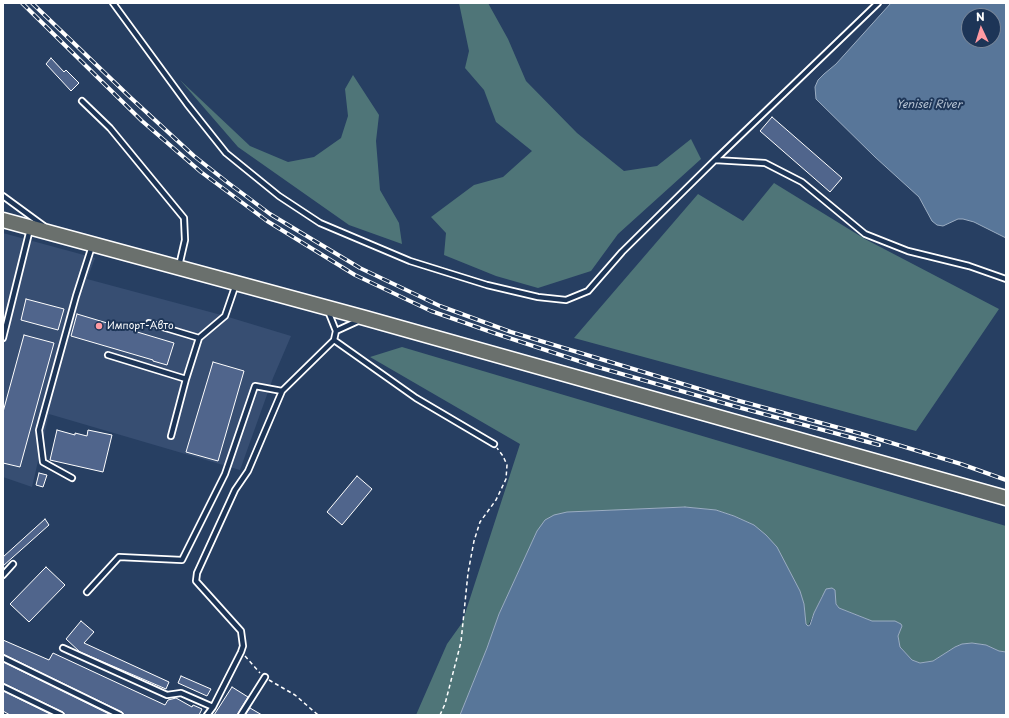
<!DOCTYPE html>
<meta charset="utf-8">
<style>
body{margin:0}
#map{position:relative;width:1009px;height:718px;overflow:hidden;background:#273f62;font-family:"Playpen Sans",sans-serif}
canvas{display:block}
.frame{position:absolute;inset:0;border:4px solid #fff;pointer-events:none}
.north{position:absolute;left:961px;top:8px;width:40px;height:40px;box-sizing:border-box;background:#1d3557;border:1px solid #77869a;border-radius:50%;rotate:356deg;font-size:11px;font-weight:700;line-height:16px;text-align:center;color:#fff}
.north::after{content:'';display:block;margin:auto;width:14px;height:18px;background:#ff9aa2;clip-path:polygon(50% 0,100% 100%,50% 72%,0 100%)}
</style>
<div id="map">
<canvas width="1009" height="718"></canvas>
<div class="frame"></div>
<div class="north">N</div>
</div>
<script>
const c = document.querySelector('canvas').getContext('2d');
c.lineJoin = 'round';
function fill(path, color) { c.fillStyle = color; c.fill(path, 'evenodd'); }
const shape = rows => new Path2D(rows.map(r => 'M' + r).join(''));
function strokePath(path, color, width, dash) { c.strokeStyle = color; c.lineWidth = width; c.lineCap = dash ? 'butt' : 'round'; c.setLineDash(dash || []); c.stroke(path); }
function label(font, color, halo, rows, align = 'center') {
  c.font = font + ' "Playpen Sans",sans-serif'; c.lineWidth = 4; c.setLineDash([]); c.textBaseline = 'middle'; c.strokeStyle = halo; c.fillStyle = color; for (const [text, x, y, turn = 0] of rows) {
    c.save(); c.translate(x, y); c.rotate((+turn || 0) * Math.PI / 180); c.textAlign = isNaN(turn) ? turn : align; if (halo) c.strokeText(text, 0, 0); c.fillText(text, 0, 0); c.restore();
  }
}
fill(shape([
 [3,233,95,258,87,279,225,316,291,336,273,378,240,470,49,414,32,487,3,477]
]), '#374e72');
fill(shape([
 [459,3,488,3,508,39,526,81,577,133,624,171,657,166,691,139,701,159,618,234,591,271,538,288,496,276,444,255,446,233,431,217,474,185,503,177,532,151,496,122,484,90,465,68,469,51],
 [353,75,379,115,376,141,380,190,399,223,402,244,349,225,238,147,180,80,250,146,288,162,314,157,341,138,348,116,345,89],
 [774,183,865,239,999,309,916,431,574,338,698,194,743,221],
 [402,347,1006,526,1006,652,999,651,986,645,972,643,962,644,955,647,933,661,920,663,912,660,900,647,898,636,902,626,898,622,872,621,839,608,835,602,835,593,822,596,808,626,806,624,804,604,800,591,789,572,754,525,734,516,716,510,685,507,596,511,537,531,499,614,487,648,460,715,416,715,447,644,462,623,520,444,370,357]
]), '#4f7578');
const water = shape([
 [891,3,1006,3,1006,238,974,222,963,219,958,219,943,226,937,225,932,221,919,197,875,157,816,99,815,87,818,80,824,74,836,64,891,3],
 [969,16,993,16,993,40,969,40,969,16],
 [685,507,716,510,734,516,754,525,766,535,777,547,800,591,804,604,806,624,808,626,810,625,814,613,826,589,832,588,835,590,836,604,839,608,872,621,895,621,901,624,902,626,898,636,900,647,912,660,920,663,933,661,955,647,962,644,972,643,986,645,999,651,1006,652,1006,715,460,715,487,648,499,614,537,531,545,520,554,515,567,512,685,507]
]);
fill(water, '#587699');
strokePath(water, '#9badc2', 1);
const building = shape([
 [51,58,64,72,66,70,79,83,71,91,46,64,51,58],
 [772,117,842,178,830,192,760,131,772,117],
 [26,299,64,309,58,330,21,320,26,299],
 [77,314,174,343,167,365,153,361,153,360,71,336,77,314],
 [24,335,54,343,20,467,3,463,3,412,24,335],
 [213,362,244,371,218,461,186,452,213,362],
 [57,430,75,435,75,433,87,436,88,430,112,435,103,472,50,460,57,430],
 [39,473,47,475,43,487,36,485,39,473],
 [357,476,372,489,342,525,327,512,357,476],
 [45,519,49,525,3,566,3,557,45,519],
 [46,567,65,585,29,622,10,604,46,567],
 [81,621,94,632,84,643,169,682,166,689,80,652,66,639,81,621],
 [3,640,49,660,53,653,165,705,168,700,176,698,192,707,193,705,202,709,199,715,124,715,122,712,3,654,3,640],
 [3,662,111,715,65,715,63,712,3,683,3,662],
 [181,676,211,689,207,696,178,683,181,676],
 [232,687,248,697,237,715,214,715,232,687],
 [3,691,52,715,10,715,3,711,3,691],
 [250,708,262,715,245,715,250,708]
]);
fill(building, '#50658c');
strokePath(building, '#fff', 1);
const service = shape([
 [113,3,187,104,226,153,279,196,320,223,410,261,487,285,538,297,566,300,588,291,622,252,715,160,765,163,802,182,865,234,908,251,969,266,1006,279],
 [82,101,110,128,184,218,185,240,179,266],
 [715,160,878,3],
 [3,196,44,226],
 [149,323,199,338],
 [336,331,360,320],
 [3,338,30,229],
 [334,340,416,398,494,444],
 [108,355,186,379],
 [171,436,186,379,199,338,225,316,236,284],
 [72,478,43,462,39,430,76,296,92,246],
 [3,575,13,564],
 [87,592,119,557,182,560,225,474,255,386,282,391],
 [63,648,167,695,181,693,213,707,241,652,243,646,241,631,196,581,197,573,235,490,248,471,282,391,334,340,336,331,328,311],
 [3,658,120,715],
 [3,687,61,715],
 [207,715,213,707],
 [241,715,265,677]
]);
const primary = shape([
 [3,220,365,318,1006,498]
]);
strokePath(service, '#fff', 8);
strokePath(primary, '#fff', 17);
strokePath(shape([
 [245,656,260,673],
 [269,680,295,695,318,715],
 [440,715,445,704,461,642,468,573,474,541,480,522,496,500,506,479,507,465,503,456,497,448]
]), '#fff', 1.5, [4, 3]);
strokePath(service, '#1d3557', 4.5);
strokePath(primary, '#6a706d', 14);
const rail = shape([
 [22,3,142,121,201,172,267,221,355,275,431,311,494,333,594,366,730,405,879,445],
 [32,3,131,98,194,156,227,182,270,214,360,268,440,306,511,332,736,400,862,434,961,464,1006,480]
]);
strokePath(rail, '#fff', 4);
strokePath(rail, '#1d3557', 2.5, [8]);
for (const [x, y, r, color] of [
 [99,326,4,"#ff9aa2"]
]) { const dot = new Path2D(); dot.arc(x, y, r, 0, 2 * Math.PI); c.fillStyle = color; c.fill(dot); strokePath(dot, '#1d3557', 1.5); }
label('10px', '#fff', '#1d3557', [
 ["Импорт-Авто",107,326]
], 'left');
label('italic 11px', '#b4c1d1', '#1d3557', [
 ["Yenisei River",929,105]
]);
</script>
